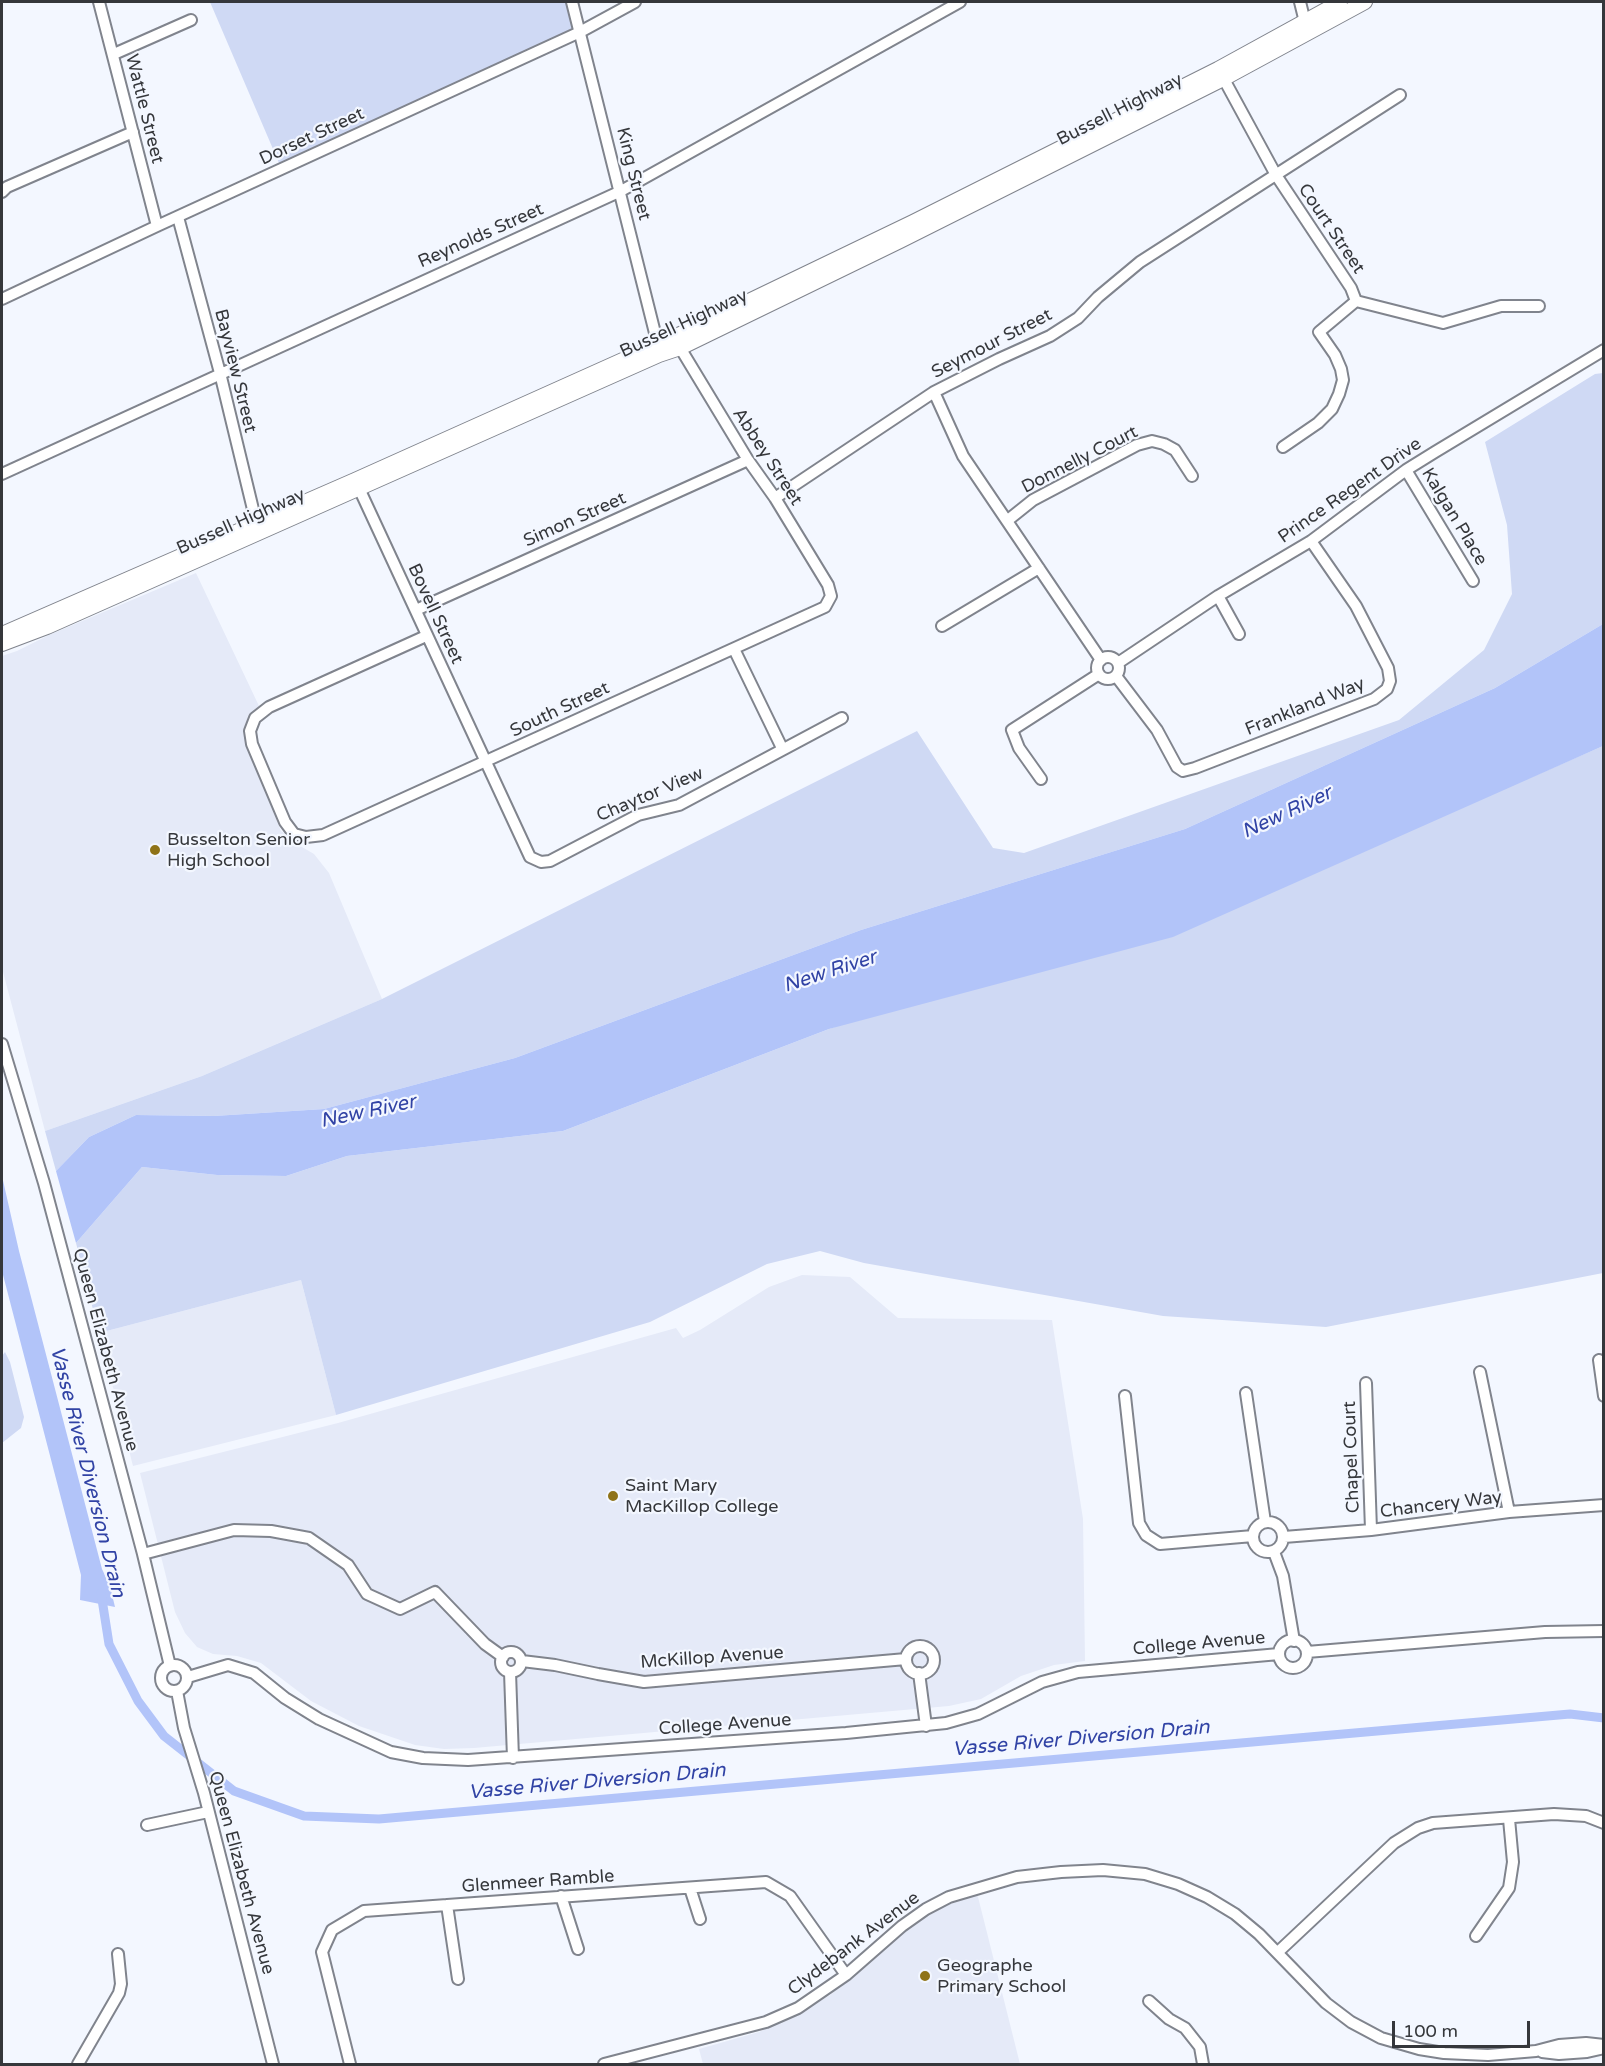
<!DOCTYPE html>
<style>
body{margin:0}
#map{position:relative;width:1605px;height:2066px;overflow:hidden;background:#f3f7ff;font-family:"Varela Round",sans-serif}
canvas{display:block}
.frame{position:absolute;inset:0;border:3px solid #35373b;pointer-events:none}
.scale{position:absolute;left:1392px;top:2021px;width:138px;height:27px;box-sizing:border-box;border:3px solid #35373b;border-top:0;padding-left:8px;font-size:18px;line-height:21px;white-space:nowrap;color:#35373b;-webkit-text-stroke:4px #f3f7ff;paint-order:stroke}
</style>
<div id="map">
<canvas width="1605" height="2066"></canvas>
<div class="frame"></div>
<div class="scale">100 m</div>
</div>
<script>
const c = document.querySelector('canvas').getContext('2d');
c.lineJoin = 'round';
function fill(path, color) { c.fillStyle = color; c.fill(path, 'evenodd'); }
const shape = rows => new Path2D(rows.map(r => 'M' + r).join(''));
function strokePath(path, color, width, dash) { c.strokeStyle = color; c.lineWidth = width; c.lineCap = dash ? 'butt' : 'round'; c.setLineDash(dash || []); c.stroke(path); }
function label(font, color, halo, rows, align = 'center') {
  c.font = font + ' "Varela Round",sans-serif'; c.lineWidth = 4.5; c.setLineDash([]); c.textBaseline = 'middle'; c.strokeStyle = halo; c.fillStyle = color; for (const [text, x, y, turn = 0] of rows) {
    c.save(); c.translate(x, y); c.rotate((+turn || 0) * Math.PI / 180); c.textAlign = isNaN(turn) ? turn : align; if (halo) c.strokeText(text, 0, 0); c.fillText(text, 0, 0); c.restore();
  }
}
fill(shape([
 [196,573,259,706,248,716,246,728,249,750,281,831,302,847,314,854,329,873,382,999,202,1076,45,1131,2,968,2,656,17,651,49,635],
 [802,1275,850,1277,898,1318,1052,1320,1083,1519,1085,1661,1054,1665,1021,1676,981,1699,949,1706,474,1748,444,1749,415,1745,359,1726,311,1701,261,1663,237,1656,213,1654,197,1647,185,1633,175,1612,140,1473,338,1423,676,1328,683,1338,700,1330,769,1287],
 [301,1280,336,1415,133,1466,99,1333],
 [977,1893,1020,2064,703,2064,699,2049,759,2032,786,2019,830,1995,911,1925,954,1901]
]), '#e5eaf8');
fill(shape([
 [210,2,567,2,573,29,279,163],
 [1603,373,1603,624,1495,688,1185,829,861,930,515,1058,324,1109,214,1116,136,1115,89,1137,56,1171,45,1131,202,1076,382,999,917,731,993,848,1024,853,1399,720,1484,650,1512,594,1507,525,1485,442,1595,374],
 [1603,746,1603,1273,1326,1327,1163,1316,864,1263,820,1251,767,1264,650,1322,336,1415,301,1280,99,1333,76,1243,142,1167,217,1175,286,1176,347,1156,563,1131,829,1029,1472,803],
 [5,1352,10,1362,24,1417,21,1428,2,1443,2,1356]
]), '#cfd9f4');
fill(shape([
 [1603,624,1603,746,1173,937,829,1029,563,1131,347,1156,286,1176,217,1175,142,1167,76,1243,56,1171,89,1137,136,1115,214,1116,324,1109,515,1058,861,930,1185,829,1495,688],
 [2,1176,19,1251,102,1569,110,1586,115,1607,80,1600,81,1575,2,1271]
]), '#b2c4f9');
strokePath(shape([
 [101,1593,109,1644,138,1701,164,1736,234,1791,304,1816,379,1819,1570,1714,1604,1718]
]), '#b2c4f9', 9);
const minor = shape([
 [99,2,157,226],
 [572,2,659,349],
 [1300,2,1306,26],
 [114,54,191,20],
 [1220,72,1276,175,1351,288,1356,301,1319,332,1335,355,1341,369,1343,380,1339,394,1332,409,1318,423,1283,447],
 [2,192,7,187,133,132],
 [178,217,220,373,258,530],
 [2,299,157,226,580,32,635,2],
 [1356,301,1443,323,1501,306,1539,306],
 [934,392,963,456,1101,660],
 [1406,470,1473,581],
 [2,474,621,191,960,2],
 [357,484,530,857,541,862,550,861,638,815,679,805,842,718],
 [775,498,934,392,999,359,1050,336,1078,318,1098,297,1140,262,1400,95],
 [1008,520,1033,500,1137,445,1152,441,1164,444,1175,450,1192,476],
 [1218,596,1239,634],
 [416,610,748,460],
 [942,626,1039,568],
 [426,636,269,707,255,718,250,731,252,744,285,822,294,834,306,837,323,835,825,607,831,596,828,585,775,498,748,460,676,341],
 [734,649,782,748],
 '1097 668a11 11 0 1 1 22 0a11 11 0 1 1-22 0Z',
 [1118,663,1218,596,1311,541,1406,470,1435,452,1604,350],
 [1116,676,1157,730,1177,767,1183,771,1195,768,1374,699,1387,689,1390,681,1388,668,1356,606,1311,541],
 [1041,779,1019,748,1012,730,1099,674],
 [2,1044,44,1183,143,1554,170,1666],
 [1599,1360,1604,1396],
 [1480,1372,1509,1512],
 [1366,1383,1371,1530],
 [1246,1393,1265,1522],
 [1125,1396,1139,1523,1146,1535,1160,1544,1253,1536],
 '1253 1537a15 15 0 1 1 30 0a15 15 0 1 1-30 0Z',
 [1284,1537,1371,1530,1509,1512,1604,1505],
 [1274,1552,1283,1576,1294,1641],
 [143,1554,234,1530,271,1531,309,1538,348,1565,367,1594,400,1609,435,1592,485,1644,503,1657],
 '1279 1654a14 14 0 1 1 28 0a14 14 0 1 1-28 0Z',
 '906 1660a14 14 0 1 1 28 0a14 14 0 1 1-28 0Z',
 '501 1662a10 10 0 1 1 20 0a10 10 0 1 1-20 0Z',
 [1307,1652,1545,1632,1604,1631],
 [522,1661,555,1665,598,1674,644,1682,906,1659],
 '161 1678a13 13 0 1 1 26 0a13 13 0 1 1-26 0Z',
 [510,1672,513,1758],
 [919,1673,926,1726],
 [188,1677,228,1665,254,1673,285,1698,319,1719,391,1752,423,1758,468,1760,846,1733,946,1723,978,1714,1042,1682,1078,1672,1279,1654],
 [177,1691,184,1728,204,1793,273,2064],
 [147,1825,208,1812],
 [690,1888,700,1919],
 [561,1896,578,1949],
 [447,1905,458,1979],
 [1476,1936,1509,1888,1513,1862,1509,1819],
 [1278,1952,1394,1843,1418,1828,1433,1823,1554,1814,1586,1816,1604,1823],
 [1149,2001,1169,2019,1185,2028,1200,2047,1203,2064],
 [1542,2052,1559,2054,1587,2052,1604,2048],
 [78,2064,119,1993,121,1984,118,1954],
 [350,2064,322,1952,332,1930,364,1911,766,1882,790,1896,846,1975],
 [604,2064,766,2022,798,2008,846,1975,902,1926,926,1909,949,1897,1017,1877,1061,1872,1103,1870,1145,1874,1178,1884,1207,1897,1235,1914,1259,1934,1326,2003,1351,2022,1381,2038,1419,2049,1444,2053,1488,2055,1536,2051,1559,2045,1586,2043,1604,2045]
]);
const major = shape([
 [2,634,355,480,674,337,913,222,1218,69,1340,2],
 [2,644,47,627,659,355,680,348,900,241,1223,79,1365,2]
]);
strokePath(minor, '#80848d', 14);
strokePath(major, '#80848d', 16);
strokePath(minor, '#fff', 10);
strokePath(major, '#fff', 14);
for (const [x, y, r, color] of [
 [155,850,6,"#8f7318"],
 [613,1496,6,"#8f7318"],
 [925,1976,6,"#8f7318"]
]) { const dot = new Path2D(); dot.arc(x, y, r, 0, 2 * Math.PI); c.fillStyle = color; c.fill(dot); strokePath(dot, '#f3f7ff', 2); }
label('18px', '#35373b', '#f3f7ff', [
 ["Wattle Street",144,109,76],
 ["Bussell Highway",1120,110,-27],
 ["Dorset Street",312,137,-25],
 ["King Street",633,174,76],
 ["Court Street",1331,229,56],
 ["Reynolds Street",481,236,-24],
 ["Bussell Highway",684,324,-25],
 ["Seymour Street",992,344,-27],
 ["Bayview Street",235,371,76],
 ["Abbey Street",767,457,57],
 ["Donnelly Court",1080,460,-27],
 ["Prince Regent Drive",1350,491,-35],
 ["Kalgan Place",1454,517,59],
 ["Simon Street",575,520,-24],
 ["Bussell Highway",241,522,-24],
 ["Bovell Street",435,614,65],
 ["Frankland Way",1305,707,-22],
 ["South Street",560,710,-25],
 ["Chaytor View",650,795,-23],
 ["Queen Elizabeth Avenue",105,1350,75],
 ["Chapel Court",1352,1457,-92],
 ["Chancery Way",1441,1505,-7],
 ["College Avenue",1199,1644,-5],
 ["McKillop Avenue",712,1658,-4],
 ["College Avenue",725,1725,-4],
 ["Queen Elizabeth Avenue",241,1873,75],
 ["Glenmeer Ramble",538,1882,-4],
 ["Clydebank Avenue",854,1944,-37]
]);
label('18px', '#35373b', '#f3f7ff', [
 ["Busselton Senior",167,840],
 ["High School",167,861],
 ["Saint Mary",625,1486],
 ["MacKillop College",625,1507],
 ["Geographe",937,1966],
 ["Primary School",937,1987]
], 'left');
label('italic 20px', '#3143a5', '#f3f7ff', [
 ["New River",1287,813,-25],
 ["New River",830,972,-18],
 ["New River",368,1112,-12],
 ["Vasse River Diversion Drain",87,1472,76],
 ["Vasse River Diversion Drain",1081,1739,-5],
 ["Vasse River Diversion Drain",597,1782,-5]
]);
</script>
